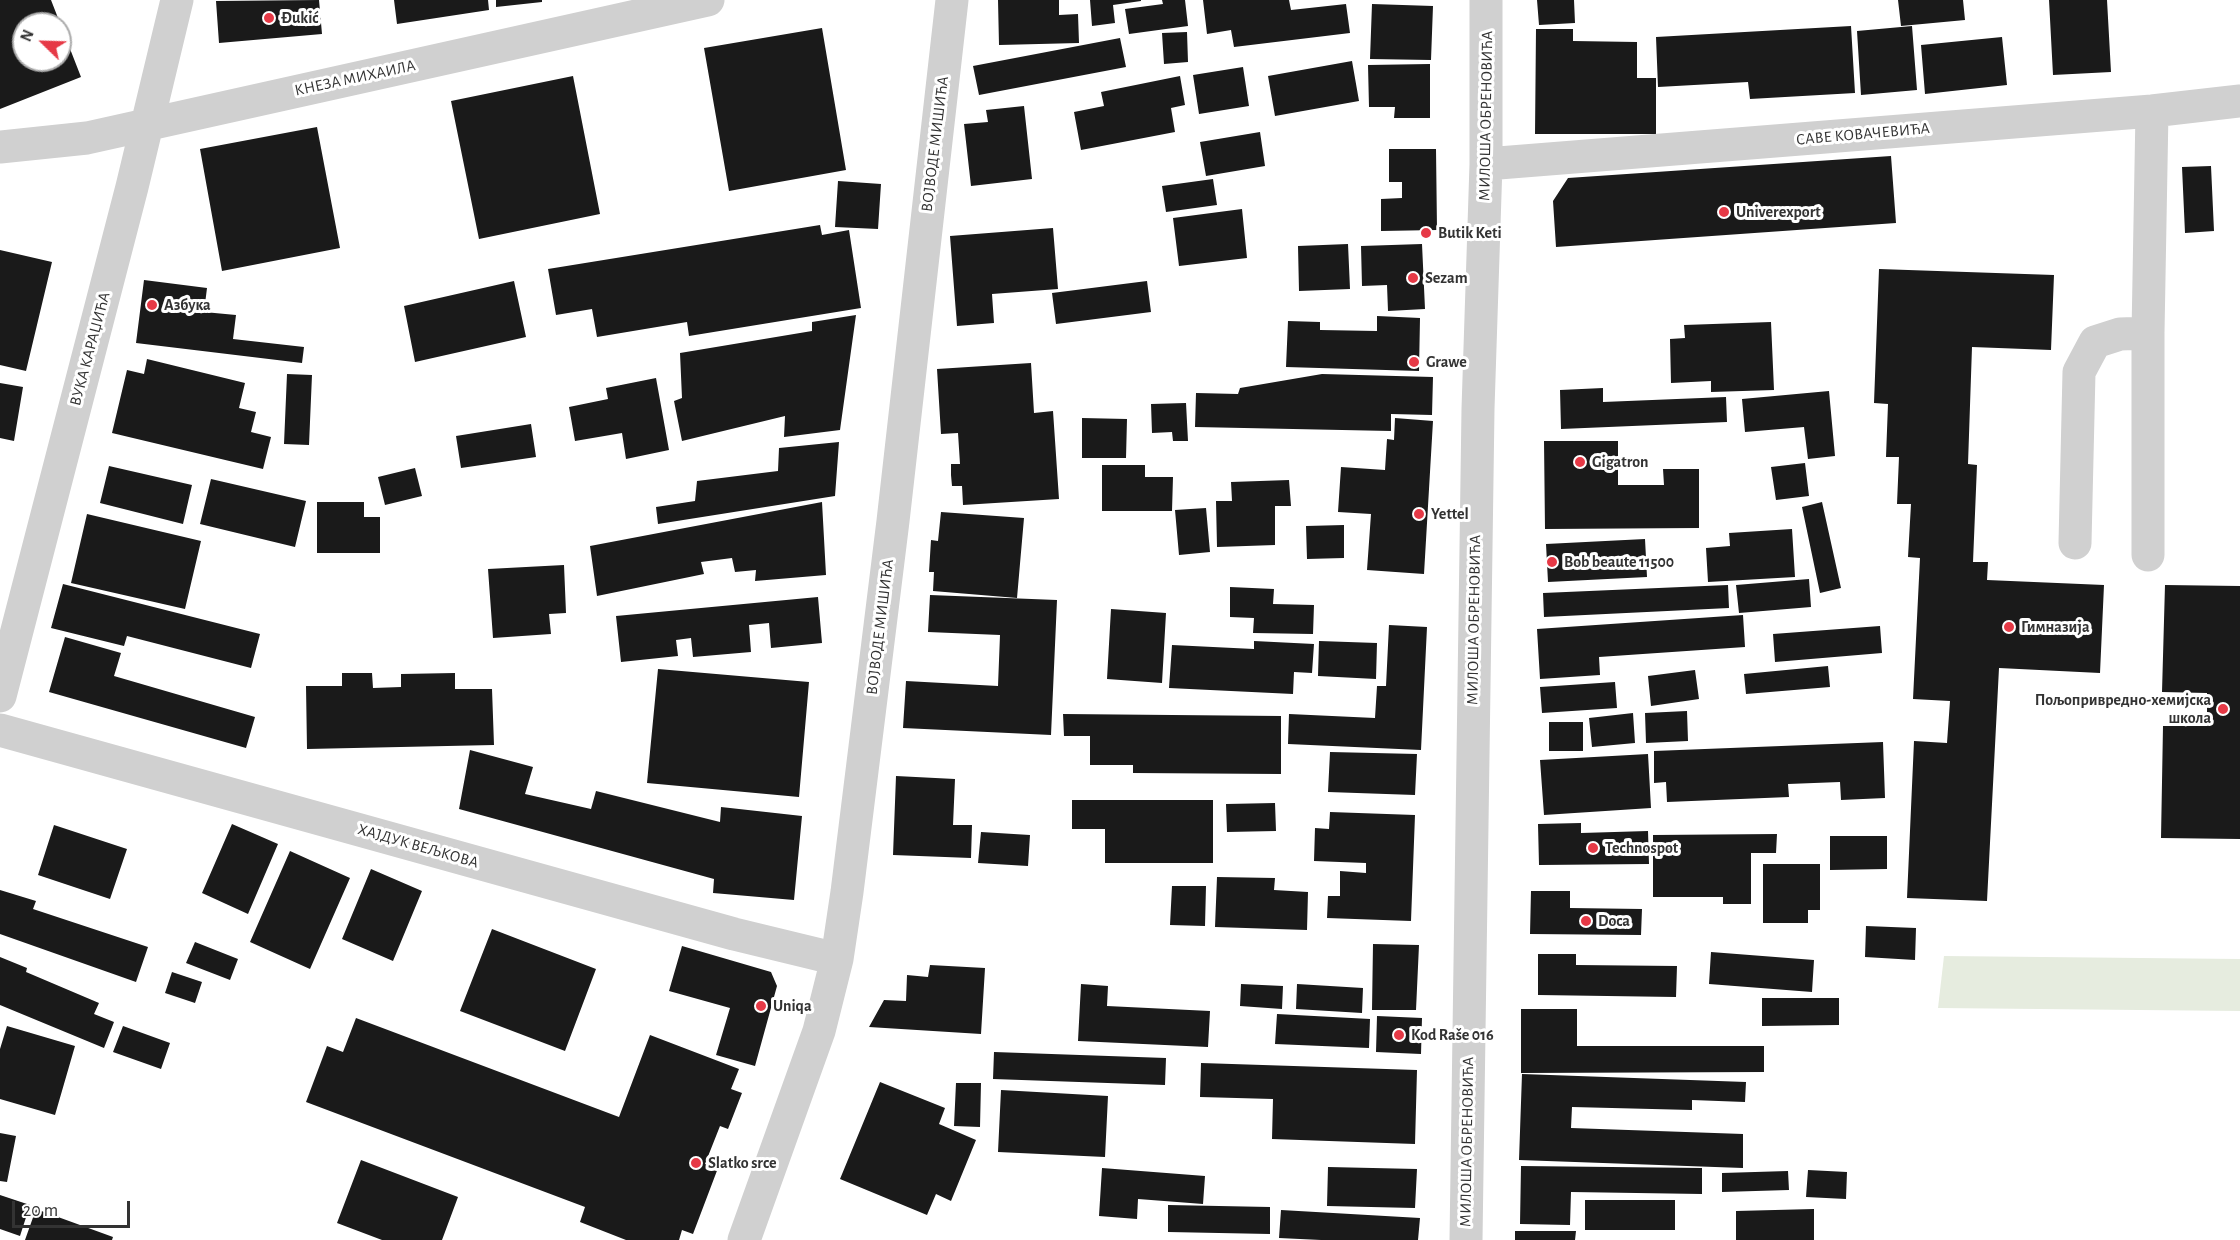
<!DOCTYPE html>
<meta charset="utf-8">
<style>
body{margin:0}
#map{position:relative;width:2240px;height:1240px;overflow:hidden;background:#fff;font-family:"Alegreya Sans",sans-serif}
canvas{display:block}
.north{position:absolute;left:12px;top:12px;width:60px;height:60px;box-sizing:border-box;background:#fff;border:2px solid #adadad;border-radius:50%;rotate:293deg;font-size:16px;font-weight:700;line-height:24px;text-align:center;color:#333}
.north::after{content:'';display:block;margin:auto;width:21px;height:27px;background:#e63946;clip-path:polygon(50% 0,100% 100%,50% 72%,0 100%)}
.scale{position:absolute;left:12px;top:1201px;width:118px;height:27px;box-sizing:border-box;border:3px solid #333;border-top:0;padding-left:8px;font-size:18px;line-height:21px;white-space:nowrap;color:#333;-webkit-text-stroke:4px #fff;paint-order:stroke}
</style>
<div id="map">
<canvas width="2240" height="1240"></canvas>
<div class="north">N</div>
<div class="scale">20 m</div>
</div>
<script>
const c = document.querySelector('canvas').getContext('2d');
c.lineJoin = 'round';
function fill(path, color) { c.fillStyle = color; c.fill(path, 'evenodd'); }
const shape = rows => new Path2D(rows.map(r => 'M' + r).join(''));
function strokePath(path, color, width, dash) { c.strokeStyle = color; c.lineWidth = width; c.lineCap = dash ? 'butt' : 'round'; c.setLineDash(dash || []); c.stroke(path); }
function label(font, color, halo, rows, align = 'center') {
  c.font = font + ' "Alegreya Sans",sans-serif'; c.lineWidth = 6; c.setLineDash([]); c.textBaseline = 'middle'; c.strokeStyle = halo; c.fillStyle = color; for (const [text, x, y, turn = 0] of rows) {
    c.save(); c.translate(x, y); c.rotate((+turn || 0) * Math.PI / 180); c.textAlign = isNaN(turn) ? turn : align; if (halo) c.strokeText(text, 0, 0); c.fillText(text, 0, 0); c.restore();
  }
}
fill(shape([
 [1944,956,2240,959,2240,1011,1938,1008]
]), '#e6ecdf');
fill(shape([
 [0,0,51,0,81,77,0,109],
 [24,24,60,24,60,60,24,60],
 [319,0,322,34,219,43,216,1],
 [394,0,488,0,489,10,397,24],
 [496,0,542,0,542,2,496,7],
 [998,0,1059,0,1059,15,1078,14,1079,43,999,45],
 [1090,0,1141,0,1141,1,1113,5,1115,23,1092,26],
 [1162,0,1185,0,1188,26,1129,34,1125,9,1163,4],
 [1203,0,1289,0,1291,10,1346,4,1350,33,1234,47,1231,30,1207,34],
 [1537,0,1574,0,1575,23,1539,25],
 [1898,0,1963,0,1965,20,1901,26],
 [2049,0,2107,0,2111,72,2053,75],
 [1372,4,1433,6,1431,60,1370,59],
 [1851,26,1855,93,1750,99,1748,82,1658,87,1656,37],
 [1912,26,1917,90,1861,95,1857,31],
 [822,28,846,170,729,191,704,48],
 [1536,29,1573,29,1573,41,1637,42,1637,78,1656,78,1656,134,1535,134],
 [1187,32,1188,62,1164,64,1162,33],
 [2002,37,2007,85,1925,94,1921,45],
 [1120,38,1126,67,979,95,973,66],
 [1352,61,1359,101,1275,116,1268,76],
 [1430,64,1430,118,1394,118,1395,107,1369,107,1368,65],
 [1243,67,1249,106,1199,114,1193,75],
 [573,76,600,214,479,239,451,101],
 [1180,76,1185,105,1171,108,1175,132,1081,150,1074,112,1104,106,1101,92],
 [1024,106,1032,179,971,186,964,124,988,122,986,110],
 [317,127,340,248,222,271,200,149],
 [1260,132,1265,166,1206,176,1200,142],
 [1389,149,1436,149,1437,230,1381,231,1381,199,1402,198,1402,182,1389,182],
 [1891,156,1896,223,1556,247,1553,201,1568,178],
 [2211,166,2214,231,2185,233,2182,167],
 [1213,179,1217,205,1166,212,1162,186],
 [838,181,881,184,878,229,835,227],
 [1242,209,1247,258,1179,266,1173,218],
 [820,225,822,235,849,230,861,308,689,336,687,322,597,337,592,309,556,315,548,269],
 [1053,228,1058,289,992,294,994,323,957,326,950,236],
 [1348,244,1350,289,1299,291,1298,246],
 [1422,244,1425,309,1388,311,1387,285,1362,286,1361,246],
 [0,250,52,262,26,371,0,365],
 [1879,269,2054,275,2051,350,1972,347,1968,464,1977,465,1973,562,1988,562,1987,580,2104,585,2100,673,1999,668,1987,901,1907,898,1914,741,1947,743,1950,701,1913,699,1920,558,1908,557,1911,504,1897,504,1899,457,1886,457,1888,404,1874,403],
 [144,280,207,288,204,312,236,315,233,339,304,347,302,363,136,343],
 [514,281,526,337,415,362,404,306],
 [1147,281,1151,312,1056,324,1052,293],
 [856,315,840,430,784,437,785,416,682,441,674,401,682,398,680,353,812,331,812,322],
 [1377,316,1420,318,1419,371,1286,367,1288,321,1320,322,1320,330,1377,331],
 [1771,322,1774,390,1711,392,1711,381,1671,383,1670,339,1685,338,1684,325],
 [147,359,245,383,239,408,256,412,251,432,271,437,263,469,112,433,127,370,144,374],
 [1031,363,1034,413,1053,411,1059,499,963,505,962,486,952,486,951,475,951,464,960,464,958,433,941,434,937,369],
 [287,374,312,375,309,445,284,444],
 [1322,374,1433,377,1432,415,1391,414,1391,431,1195,427,1196,393,1238,394,1240,388],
 [656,378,669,450,626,459,622,433,575,441,569,407,608,399,606,388],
 [0,383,23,387,14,441,0,438],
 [1603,388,1603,402,1726,397,1727,422,1561,429,1560,390],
 [1829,391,1835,456,1808,459,1804,427,1745,432,1742,399],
 [1186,403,1188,441,1173,441,1172,432,1152,433,1151,404],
 [1082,418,1127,419,1126,458,1082,458],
 [1395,418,1433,421,1424,574,1367,570,1371,514,1338,512,1341,467,1385,470,1387,439,1394,440],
 [531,424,536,457,461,468,456,436],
 [1544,441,1618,441,1618,485,1664,485,1663,469,1699,469,1699,528,1545,529],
 [839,442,835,496,658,524,656,507,695,501,697,481,778,471,779,448],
 [1805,463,1809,496,1776,500,1771,467],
 [1102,465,1145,465,1145,477,1173,477,1172,511,1102,511],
 [109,466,192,485,183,524,100,503],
 [415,468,422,496,385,505,378,477],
 [211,479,306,501,295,547,200,524],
 [1289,480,1291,506,1275,506,1275,545,1217,547,1216,501,1232,501,1231,482],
 [317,502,364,502,364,517,380,517,380,553,317,553],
 [822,502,826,575,755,581,756,570,735,572,732,558,701,562,704,574,597,596,590,546],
 [1822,502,1841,588,1820,593,1802,507],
 [1206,508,1210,552,1179,555,1175,510],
 [941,512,1024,518,1017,598,933,591,934,572,929,572,931,540,938,541],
 [87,514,201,541,185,609,71,583],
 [1344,525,1344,558,1307,559,1306,526],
 [1792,529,1795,577,1708,582,1706,548,1730,546,1729,533],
 [1645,539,1647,577,1548,582,1546,544],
 [564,565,566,613,549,614,551,634,493,638,488,569],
 [1809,579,1811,607,1739,613,1736,585],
 [63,584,260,634,251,668,127,636,124,646,51,628],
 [1728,585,1729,608,1544,617,1543,593],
 [2165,585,2240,586,2240,839,2161,838,2163,726,2207,726,2207,693,2162,692],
 [1230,587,1274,589,1273,604,1314,605,1313,634,1253,633,1254,618,1230,617],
 [930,595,1057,600,1051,735,903,728,906,681,998,686,1000,635,928,632],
 [818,597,822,643,771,648,769,623,749,625,751,652,693,657,691,638,676,640,678,656,621,662,616,616],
 [1111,609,1166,613,1162,683,1107,679],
 [1743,615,1745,647,1599,657,1600,675,1540,679,1537,629],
 [1389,625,1427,627,1421,750,1288,744,1289,714,1375,718,1377,686,1386,686],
 [1880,626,1882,653,1775,662,1773,634],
 [65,637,121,653,114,676,255,717,246,748,49,692],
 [1254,641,1314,644,1312,673,1294,672,1293,694,1169,688,1172,645,1254,649],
 [1319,641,1377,643,1376,679,1318,676],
 [1828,666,1830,687,1746,694,1744,674],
 [658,669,809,682,799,797,647,783],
 [1695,670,1699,699,1651,706,1648,676],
 [342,673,372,673,373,688,401,687,401,674,455,673,455,689,492,689,494,745,307,749,306,686,342,686],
 [1615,682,1617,708,1542,713,1540,687],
 [1687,711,1688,741,1646,743,1645,713],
 [1633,713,1635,743,1592,747,1589,718],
 [1063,714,1281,716,1281,774,1133,773,1133,765,1090,765,1090,736,1064,736],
 [1549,722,1583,722,1583,751,1549,751],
 [1883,742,1885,798,1841,800,1840,782,1788,784,1789,797,1667,802,1666,782,1654,783,1654,751],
 [470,750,533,767,525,794,591,809,596,791,720,822,721,807,802,816,794,900,713,893,714,879,459,809],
 [1330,752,1417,754,1415,795,1328,792],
 [1648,754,1651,808,1544,815,1540,760],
 [896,776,955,779,953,825,972,825,971,858,893,855],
 [1072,800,1213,800,1213,863,1105,863,1105,829,1072,829],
 [1275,803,1276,831,1227,832,1226,804],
 [1330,812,1415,815,1411,921,1327,918,1328,896,1340,896,1340,871,1366,873,1366,863,1314,861,1315,828,1329,829],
 [1581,823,1581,833,1648,831,1649,864,1539,865,1538,824],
 [232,824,278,844,248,914,202,893],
 [54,825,127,849,110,899,38,875],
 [981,832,1030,835,1028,866,978,863],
 [1777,834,1776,853,1751,853,1751,904,1723,904,1723,897,1653,897,1653,835],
 [1830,836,1887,836,1887,869,1830,870],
 [290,851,350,878,310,969,250,942],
 [1763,864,1820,864,1820,910,1808,910,1808,923,1763,923],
 [371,869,422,891,393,961,342,939],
 [1217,877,1275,878,1274,890,1308,892,1307,930,1215,927],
 [1172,886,1206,886,1205,926,1170,925],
 [0,890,36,901,33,909,148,947,136,982,0,934],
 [1531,891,1570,891,1570,908,1642,909,1641,935,1530,934],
 [1866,926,1916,928,1915,960,1865,957],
 [492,929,596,969,565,1051,460,1011],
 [195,942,238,959,230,980,186,963],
 [1373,944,1419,945,1416,1010,1372,1010],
 [682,946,771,972,777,986,755,1066,716,1055,730,1008,669,991],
 [1711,952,1814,960,1812,992,1709,984],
 [1538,954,1576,954,1576,965,1677,966,1676,997,1538,995],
 [0,957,27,968,26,972,99,1003,94,1014,114,1022,104,1048,0,1005],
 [930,965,985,968,981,1034,869,1027,884,1000,906,1001,907,975,928,977],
 [172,972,202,982,195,1003,165,993],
 [1081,984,1108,986,1107,1006,1210,1011,1208,1047,1078,1041],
 [1241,984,1283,986,1282,1009,1240,1006],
 [1297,984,1363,988,1362,1013,1296,1009],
 [1762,998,1839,998,1839,1025,1762,1026],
 [1521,1009,1577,1009,1577,1046,1764,1046,1764,1072,1521,1073],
 [1277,1014,1370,1019,1369,1048,1275,1044],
 [1377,1016,1422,1018,1421,1054,1376,1052],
 [356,1018,619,1117,650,1035,739,1069,731,1089,742,1093,728,1129,720,1126,705,1164,718,1168,693,1234,682,1230,679,1240,626,1240,580,1222,585,1207,306,1102,327,1046,343,1052],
 [7,1026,75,1046,55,1115,0,1099,0,1049],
 [123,1026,170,1043,161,1069,113,1052],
 [994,1052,1166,1058,1165,1085,993,1079],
 [1201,1063,1417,1070,1415,1144,1272,1139,1273,1099,1200,1097],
 [1522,1074,1746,1082,1745,1102,1692,1100,1692,1110,1572,1107,1571,1128,1743,1134,1743,1168,1519,1160],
 [880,1082,945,1108,939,1124,976,1140,951,1201,936,1194,927,1215,840,1179],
 [956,1083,981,1083,980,1127,954,1126],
 [1001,1090,1108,1096,1105,1157,998,1152],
 [0,1133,16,1136,7,1182,0,1181],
 [361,1160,458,1197,442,1240,382,1240,337,1223],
 [1521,1166,1702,1168,1702,1194,1571,1192,1570,1225,1520,1224],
 [1328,1167,1417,1169,1415,1208,1327,1206],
 [1102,1168,1205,1176,1203,1204,1138,1199,1137,1219,1099,1216],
 [1808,1170,1847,1172,1846,1199,1806,1197],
 [1788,1171,1789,1190,1722,1192,1722,1173],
 [0,1195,30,1205,20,1236,0,1229],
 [1585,1200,1675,1200,1675,1230,1585,1230],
 [1168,1205,1270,1207,1270,1234,1168,1232],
 [36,1209,113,1237,112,1240,25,1240],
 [1814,1209,1814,1240,1736,1240,1736,1211],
 [1281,1210,1420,1218,1418,1240,1321,1240,1279,1238],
 [1515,1231,1576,1231,1575,1240,1515,1240]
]), '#1a1a1a');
strokePath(shape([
 [0,147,87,138,708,0],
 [1486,164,2152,111,2240,101],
 [2075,543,2079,372,2095,342,2120,334,2148,333],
 [2148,555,2148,333,2152,111],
 [0,696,132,187,177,0],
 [0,730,734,934,837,959],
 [744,1240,819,1031,837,959,847,892,893,521,952,0],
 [1466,1240,1478,409,1486,164,1486,0]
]), '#d0d0d0', 33);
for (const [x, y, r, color] of [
 [269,18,6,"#e63946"],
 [1724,212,6,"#e63946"],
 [1426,233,6,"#e63946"],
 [1413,278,6,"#e63946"],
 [152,305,6,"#e63946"],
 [1414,362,6,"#e63946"],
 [1580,462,6,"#e63946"],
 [1419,514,6,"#e63946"],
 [1552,562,6,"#e63946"],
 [2009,627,6,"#e63946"],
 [2223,709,6,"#e63946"],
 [1593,848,6,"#e63946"],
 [1586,921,6,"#e63946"],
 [761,1006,6,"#e63946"],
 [1399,1035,6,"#e63946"],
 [696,1163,6,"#e63946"]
]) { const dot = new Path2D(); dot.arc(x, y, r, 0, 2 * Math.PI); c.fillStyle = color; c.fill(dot); strokePath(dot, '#fff', 2); }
label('bold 16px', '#333', '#fff', [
 ["Đukić",281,18],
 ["Univerexport",1736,212],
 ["Butik Keti",1438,233],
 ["Sezam",1425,278],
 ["Азбука",164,305],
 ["Grawe",1426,362],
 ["Gigatron",1592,462],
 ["Yettel",1431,514],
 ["Bob beaute 11500",1564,562],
 ["Гимназија",2021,627],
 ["Пољопривредно-хемијска",2211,700,"right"],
 ["школа",2211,718,"right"],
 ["Technospot",1605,848],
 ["Doca",1598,921],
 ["Uniqa",773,1006],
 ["Kod Raše 016",1411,1035],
 ["Slatko srce",708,1163]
], 'left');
label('16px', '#333', '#fff', [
 ["КНЕЗА МИХАИЛА",355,78,-12],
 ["МИЛОША ОБРЕНОВИЋА",1486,116,-89],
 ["САВЕ КОВАЧЕВИЋА",1863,134,-5],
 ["ВОЈВОДЕ МИШИЋА",935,144,-83],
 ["ВУКА КАРАЏИЋА",90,349,-75],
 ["МИЛОША ОБРЕНОВИЋА",1474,620,-89],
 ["ВОЈВОДЕ МИШИЋА",880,627,-83],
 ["ХАЈДУК ВЕЉКОВА",418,846,16],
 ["МИЛОША ОБРЕНОВИЋА",1467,1142,-89]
]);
</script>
